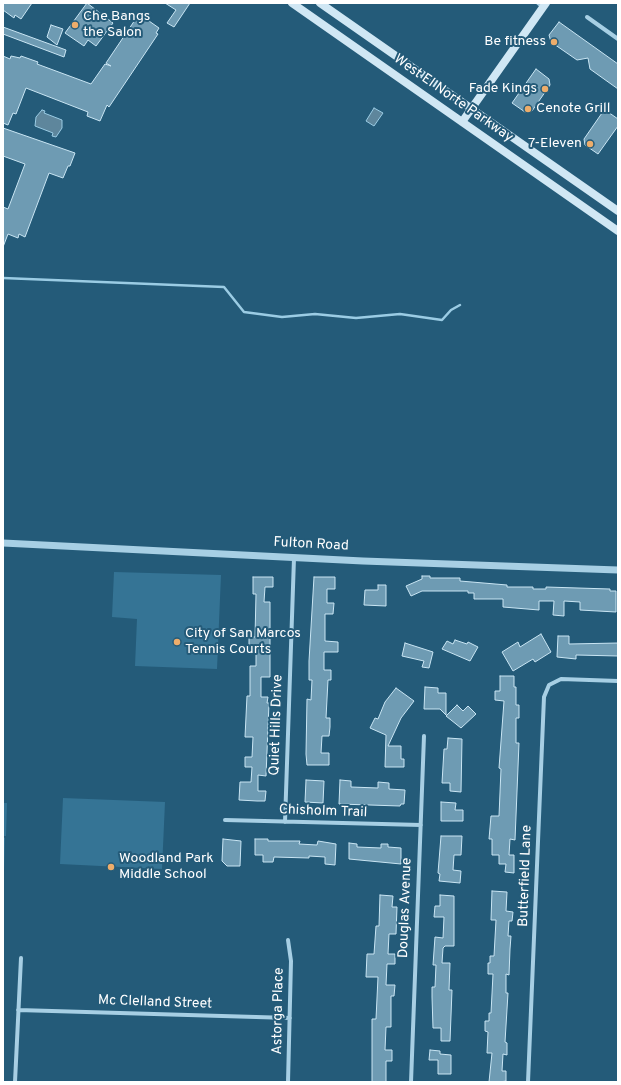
<!DOCTYPE html>
<style>
body{margin:0}
#map{position:relative;width:621px;height:1085px;overflow:hidden;background:#245b79;font-family:Overpass,sans-serif}
canvas{display:block}
.frame{position:absolute;inset:0;border:4px solid #fff;pointer-events:none}
</style>
<div id="map">
<canvas width="621" height="1085"></canvas>
<div class="frame"></div>
</div>
<script>
const c = document.querySelector('canvas').getContext('2d');
c.lineJoin = 'round';
function fill(path, color) { c.fillStyle = color; c.fill(path, 'evenodd'); }
const shape = rows => new Path2D(rows.map(r => 'M' + r).join(''));
function strokePath(path, color, width, dash) { c.strokeStyle = color; c.lineWidth = width; c.lineCap = dash ? 'butt' : 'round'; c.setLineDash(dash || []); c.stroke(path); }
function label(font, color, halo, rows, align = 'center') {
  c.font = font + ' Overpass,sans-serif'; c.lineWidth = 4; c.setLineDash([]); c.textBaseline = 'middle'; c.strokeStyle = halo; c.fillStyle = color; for (const [text, x, y, turn = 0] of rows) {
    c.save(); c.translate(x, y); c.rotate((+turn || 0) * Math.PI / 180); c.textAlign = isNaN(turn) ? turn : align; if (halo) c.strokeText(text, 0, 0); c.fillText(text, 0, 0); c.restore();
  }
}
fill(shape([
 [114,572,221,575,217,669,135,666,137,619,112,617],
 [63,798,165,802,162,869,60,864],
 [3,803,7,803,6,836,3,836],
 [3,837,5,838,4,871,3,871]
]), '#357495');
const water = shape([
 [374,108,383,113,374,126,366,121,374,108],
 [42,110,45,111,44,113,62,120,62,128,56,137,52,136,53,133,35,126,36,117,42,110]
]);
fill(water, '#5e869c');
strokePath(water, '#9bcce4', 1);
strokePath(shape([
 [3,278,224,287,244,312,282,317,315,314,356,318,400,314,442,320,451,310,460,305]
]), '#9bcce4', 2.5);
const building = shape([
 [3,3,32,3,21,19,15,15,14,18,3,10,3,3],
 [87,3,113,23,96,46,88,40,84,46,65,33,87,3],
 [165,3,190,3,174,27,167,23,176,10,165,3],
 [139,14,159,28,156,33,158,34,109,107,107,105,100,121,87,116,88,112,26,88,16,114,13,113,8,125,3,123,3,56,10,59,11,56,20,58,21,56,38,62,37,64,91,84,105,64,111,66,106,63,139,14],
 [559,22,618,64,618,89,590,69,588,58,577,60,551,42,549,35,559,22],
 [51,25,63,29,57,45,47,37,51,25],
 [3,27,66,50,64,57,3,34,3,27],
 [536,69,549,79,550,85,532,111,525,112,512,103,536,69],
 [608,112,618,119,618,126,598,154,585,145,584,139,602,113,608,112],
 [3,128,75,153,70,166,68,166,63,178,49,173,25,237,19,234,18,238,8,234,3,247,3,207,8,209,25,164,3,156,3,128],
 [422,576,430,576,430,578,460,578,460,581,507,585,507,587,533,587,533,589,546,589,546,587,610,589,610,591,616,591,616,612,580,610,580,602,564,601,564,616,553,615,554,601,539,601,539,610,503,607,503,599,474,599,474,593,468,593,468,591,422,591,411,596,406,586,422,579,422,576],
 [253,577,273,577,273,587,265,587,264,602,270,602,270,677,261,677,261,697,268,697,267,703,269,703,266,776,258,775,258,791,266,791,265,801,257,801,239,800,240,782,251,782,252,767,245,767,245,757,252,757,253,737,245,737,247,696,250,696,250,666,256,666,256,648,249,648,249,637,255,637,256,594,253,594,253,577],
 [314,577,335,577,335,589,327,589,327,603,334,603,333,614,325,614,325,641,338,642,338,652,324,652,324,670,331,670,331,680,328,680,326,718,330,718,330,727,329,736,322,736,321,753,329,753,329,765,307,765,306,754,307,699,311,700,312,680,309,680,309,661,314,577],
 [378,585,386,585,386,606,364,605,365,590,378,590,378,585],
 [541,634,551,652,535,662,533,659,513,671,502,652,518,642,520,647,541,634],
 [558,636,569,636,569,644,618,643,618,656,576,655,576,659,557,657,558,636],
 [455,640,467,644,468,642,478,647,470,661,442,649,447,641,453,644,455,640],
 [405,643,433,652,429,668,422,667,424,661,402,656,405,643],
 [500,676,514,676,514,687,516,687,516,705,519,705,519,718,516,718,516,743,519,743,515,840,510,839,509,855,514,855,514,873,505,872,506,864,499,864,499,855,492,855,492,839,489,839,491,816,499,816,501,769,499,768,504,701,495,700,495,691,500,691,500,676],
 [425,687,438,688,438,693,446,693,446,715,440,709,424,709,425,687],
 [396,688,414,701,401,718,388,746,401,746,401,759,404,759,404,767,385,767,386,735,370,728,375,718,378,719,385,702,396,688],
 [457,705,463,711,468,706,476,714,461,728,446,716,457,705],
 [448,738,462,739,461,792,450,791,450,783,442,783,444,749,447,749,448,738],
 [306,780,324,781,323,803,305,802,306,780],
 [340,780,351,781,351,787,378,788,378,782,389,783,389,789,405,790,404,804,401,804,400,806,339,804,340,780],
 [441,802,456,803,455,810,463,810,463,821,441,821,441,802],
 [441,836,462,836,461,855,454,855,453,870,461,871,460,883,439,881,440,874,438,873,441,836],
 [223,839,241,841,240,866,227,866,222,861,223,839],
 [255,839,268,839,268,841,300,841,299,844,317,845,318,841,336,844,335,865,325,864,325,857,309,856,309,858,274,857,273,862,263,862,263,855,255,855,255,839],
 [349,843,357,844,357,847,381,848,381,844,388,844,388,847,401,848,401,864,349,859,349,843],
 [492,891,507,892,506,911,513,912,512,921,509,921,508,936,511,936,510,949,509,975,506,974,506,993,508,993,505,1042,507,1043,507,1055,503,1054,502,1071,506,1071,506,1081,500,1082,489,1082,492,1053,487,1053,488,1032,485,1031,485,1021,489,1021,489,1013,491,1013,493,974,488,974,488,963,490,963,490,956,494,956,496,920,491,920,492,891],
 [380,895,393,896,392,907,397,907,396,934,389,934,388,954,395,954,395,964,387,964,386,985,395,985,394,996,391,996,391,1027,386,1027,385,1050,392,1050,392,1061,386,1061,386,1082,372,1082,372,1019,376,1019,378,977,366,977,367,954,374,954,376,926,379,926,380,895],
 [440,895,454,896,454,946,445,946,443,948,442,963,450,963,449,990,452,990,450,1041,441,1041,441,1028,433,1028,432,997,432,987,435,987,436,965,433,965,435,937,443,938,444,917,434,917,435,906,440,906,440,895],
 [430,1050,440,1051,440,1054,451,1055,451,1074,438,1074,438,1060,429,1060,430,1050]
]);
fill(building, '#6e9bb3');
strokePath(building, '#c9e5f3', 1);
strokePath(shape([
 [538,3,543,7],
 [587,17,618,39],
 [225,820,421,825],
 [285,822,294,558],
 [18,1010,290,1018],
 [15,1082,21,958],
 [288,1082,291,961,288,940],
 [411,1082,424,736],
 [528,1082,544,697,549,685,561,679,618,681]
]), '#a7cfe4', 4);
strokePath(shape([
 [3,543,363,561,618,570]
]), '#a7cfe4', 7);
strokePath(shape([
 [292,3,618,231],
 [320,3,618,211],
 [462,122,546,3]
]), '#d0e7f4', 8);
for (const [x, y, r, color] of [
 [75,25,4,"#edad6b"],
 [554,42,4,"#edad6b"],
 [545,89,4,"#edad6b"],
 [528,109,4,"#edad6b"],
 [590,144,4,"#edad6b"],
 [177,642,4,"#edad6b"],
 [111,867,4,"#edad6b"]
]) { const dot = new Path2D(); dot.arc(x, y, r, 0, 2 * Math.PI); c.fillStyle = color; c.fill(dot); strokePath(dot, '#245b79', 1.5); }
label('14px', '#fff', '#245b79', [
 ["Che Bangs",83,17],
 ["the Salon",83,33],
 ["Be fitness",546,42,"right"],
 ["Fade Kings",537,89,"right"],
 ["Cenote Grill",536,109],
 ["7-Eleven",582,144,"right"],
 ["City of San Marcos",185,634],
 ["Tennis Courts",185,650],
 ["Woodland Park",119,859],
 ["Middle School",119,875]
], 'left');
label('14px', '#fff', '#245b79', [
 ["West El Norte Parkway",453,99,35],
 ["Fulton Road",311,545,3],
 ["Quiet Hills Drive",277,725,-88],
 ["Chisholm Trail",323,812,2],
 ["Butterfield Lane",526,876,-88],
 ["Douglas Avenue",406,908,-88],
 ["Mc Clelland Street",155,1003,2],
 ["Astorga Place",279,1011,-89]
]);
</script>
